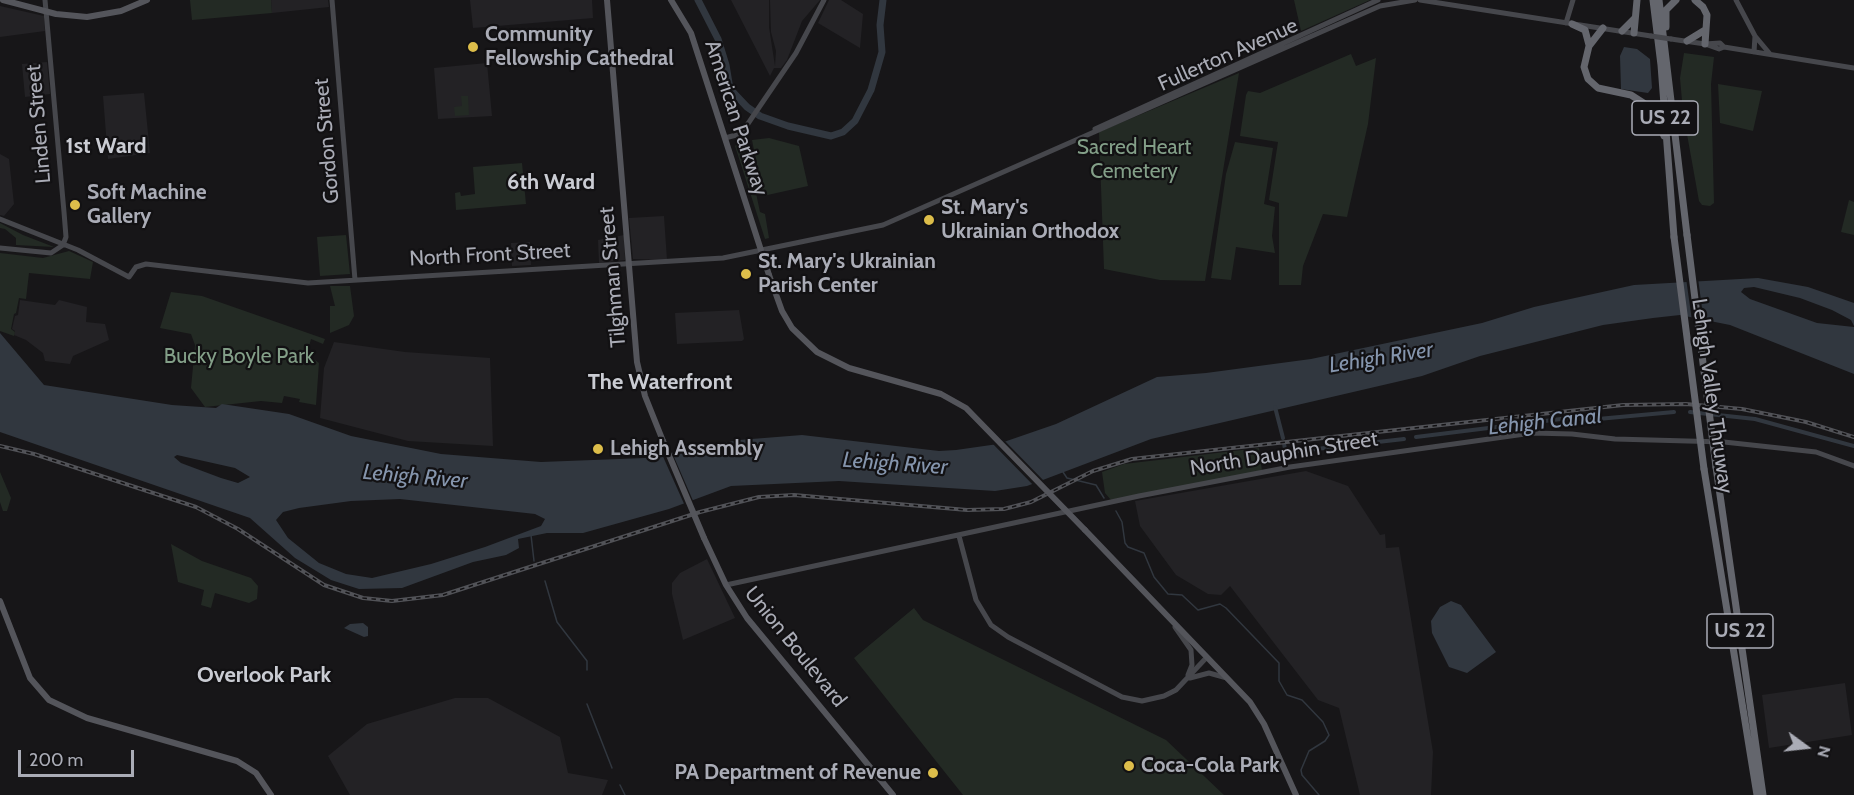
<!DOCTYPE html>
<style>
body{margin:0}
#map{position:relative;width:1854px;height:795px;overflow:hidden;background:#171618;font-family:Cabin,sans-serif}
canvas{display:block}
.north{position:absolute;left:1776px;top:717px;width:60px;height:60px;-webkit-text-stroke:4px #121113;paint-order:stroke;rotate:105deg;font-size:16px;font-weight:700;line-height:24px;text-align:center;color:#aaacb6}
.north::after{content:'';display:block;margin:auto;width:21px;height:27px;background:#aaacb6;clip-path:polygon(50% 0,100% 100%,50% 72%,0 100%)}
.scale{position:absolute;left:18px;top:750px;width:116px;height:27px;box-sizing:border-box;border:3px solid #aaacb6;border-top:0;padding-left:8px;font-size:18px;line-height:21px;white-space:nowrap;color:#aaacb6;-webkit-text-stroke:4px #121113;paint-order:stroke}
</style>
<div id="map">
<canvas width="1854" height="795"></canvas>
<div class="north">N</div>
<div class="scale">200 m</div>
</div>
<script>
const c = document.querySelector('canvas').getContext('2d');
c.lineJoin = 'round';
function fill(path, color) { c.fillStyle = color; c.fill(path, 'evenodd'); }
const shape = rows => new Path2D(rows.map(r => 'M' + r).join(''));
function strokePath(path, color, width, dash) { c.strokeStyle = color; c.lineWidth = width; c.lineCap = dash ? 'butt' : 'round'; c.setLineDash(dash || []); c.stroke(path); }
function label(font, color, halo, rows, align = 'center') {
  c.font = font + ' Cabin,sans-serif'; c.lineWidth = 4.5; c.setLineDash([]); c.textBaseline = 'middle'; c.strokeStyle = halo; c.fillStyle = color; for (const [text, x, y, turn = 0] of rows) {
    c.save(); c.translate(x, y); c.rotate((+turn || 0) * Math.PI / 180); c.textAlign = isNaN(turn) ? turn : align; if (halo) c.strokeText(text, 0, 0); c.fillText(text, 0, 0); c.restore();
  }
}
fill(shape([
 [271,0,328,0,329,7,272,13],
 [470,0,592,0,593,18,473,28],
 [731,0,769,0,769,27,775,66,776,51,771,32,770,0,820,0,802,21,787,60,781,68,774,68,770,76],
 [829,0,841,0,863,14,860,48,818,23],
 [0,6,44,16,45,31,0,37],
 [47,62,50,94,25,97,22,64],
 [487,63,492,116,438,119,434,68],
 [144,93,150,153,108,159,103,96],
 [0,154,9,159,14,204,4,216,0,215],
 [664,216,667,260,633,259,629,218],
 [624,235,625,260,599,263,598,240],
 [530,242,531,265,512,266,511,243],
 [20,300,55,305,59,300,87,307,86,322,105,324,109,340,73,356,70,364,45,361,43,353,26,340,14,335,15,331,12,329,15,316,18,315],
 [739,310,744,339,742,341,677,344,675,313],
 [334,342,405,352,490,358,493,446,408,441,320,418,324,368],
 [1306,471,1348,486,1380,535,1385,534,1386,548,1399,547,1433,752,1431,795,1360,795,1339,708,1318,700,1230,586,1221,595,1208,594,1176,575,1140,526,1135,501],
 [707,559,735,618,683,640,672,594,672,583,680,573],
 [1845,683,1852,735,1769,748,1762,695],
 [455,698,488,698,560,737,568,773,608,780,602,795,350,795,328,756,367,724]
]), '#232225');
fill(shape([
 [190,0,271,0,272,13,192,20],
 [1294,0,1370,0,1301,31],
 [1684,53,1714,57,1711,84,1714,203,1710,206,1702,205,1699,201,1683,112,1680,78],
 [1351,54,1356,66,1376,58,1368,124,1347,217,1323,214,1303,266,1301,285,1279,285,1279,203,1269,200,1278,142,1240,136,1246,95,1248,91,1260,93],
 [1239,73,1205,281,1160,280,1104,269,1099,132],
 [1718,84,1762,91,1753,131,1720,123],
 [461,96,468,96,469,115,455,116,454,107,462,106],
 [769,138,799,146,808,186,763,196,752,140],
 [742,140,745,141,760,212,765,214,769,238,765,239,735,146],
 [1235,142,1273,148,1264,204,1275,207,1272,236,1275,253,1236,247,1231,280,1211,278,1226,174],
 [522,163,526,204,456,210,455,193,460,192,461,196,475,194,473,167],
 [1849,200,1854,202,1854,235,1841,232],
 [0,223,23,235,54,247,16,245,16,238,5,229,0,228],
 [346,235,350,274,320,276,317,237],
 [69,251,93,262,90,279,29,273,26,299,19,298,16,313,14,314,11,329,15,332,14,336,0,331,0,253,43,258],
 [330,286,350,286,354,316,349,325,330,333,330,306,335,306],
 [171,292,202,296,325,339,323,344,311,339,307,354,319,363,316,405,299,402,300,399,284,396,282,403,261,401,205,407,191,388,195,345,191,334,160,328],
 [1259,448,1262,471,1111,500,1105,493,1102,472,1124,464],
 [0,472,11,498,7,511,3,511,0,502],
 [171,544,202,561,251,578,258,586,257,599,249,603,215,593,211,608,201,605,204,590,178,582],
 [914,608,923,620,1166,740,1224,795,963,795,854,658]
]), '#232a24');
fill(shape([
 [1624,47,1637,49,1650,59,1652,88,1648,93,1621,89,1620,56],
 [1758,278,1808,287,1854,303,1854,326,1851,320,1832,310,1800,298,1754,287,1744,288,1741,292,1750,299,1817,323,1854,327,1854,374,1730,325,1680,315,1653,318,1603,325,1480,356,1422,376,1151,439,1027,486,995,491,839,481,731,486,669,509,583,533,547,533,518,539,519,548,506,555,473,562,402,588,359,589,331,580,295,558,250,518,0,432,0,333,44,385,172,405,216,408,222,404,289,414,351,436,441,454,541,462,645,458,739,440,802,435,939,451,956,450,998,444,1056,424,1157,377,1206,373,1311,359,1482,323,1534,307,1634,285],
 [177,455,235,468,250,477,238,483,221,478,181,463,174,457],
 [400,499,535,514,545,519,541,526,485,547,431,564,372,578,346,574,319,563,288,538,276,520,283,512,299,508,351,501],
 [1451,601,1461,605,1496,652,1467,673,1449,667,1432,633,1431,621,1440,607],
 [363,623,368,627,368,636,364,637,344,628,350,624]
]), '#31373f');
fill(shape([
 [1686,278,1698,278,1704,323,1692,321],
 [1003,439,1045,482,1034,486,991,442],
 [671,450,694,503,685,506,661,452]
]), '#171618');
strokePath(shape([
 [1063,472,1067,478,1096,485,1104,498],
 [1116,511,1122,522,1125,543,1128,547,1144,553,1154,577,1168,594,1182,595,1198,610,1220,604,1226,608,1279,663,1279,681,1287,695,1302,700,1323,722,1329,735,1325,741,1309,751,1301,770,1302,775,1319,795],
 [531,535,534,561],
 [545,581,557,622,587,661,587,670],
 [587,704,612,768],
 [620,785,625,795]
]), '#31373f', 1.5);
strokePath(shape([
 [1275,407,1283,438],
 [1690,412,1755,419,1854,446],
 [1416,437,1569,418,1587,420,1674,412],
 [1284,443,1285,450,1290,452,1404,439]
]), '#31373f', 4);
strokePath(shape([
 [698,0,718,39,726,65,730,89,747,107,760,116,788,126,831,136,843,132,855,121,871,90,882,52,880,25,883,0]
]), '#31373f', 7);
strokePath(shape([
 [45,0,64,212,66,237,63,245],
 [332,0,355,280],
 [1420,0,1651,36],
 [1736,0,1755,36,1754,52],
 [1566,23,1573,0],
 [1755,36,1770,54],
 [1671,39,1705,44,1719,49,1724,47],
 [1705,44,1720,43,1724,47,1854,68],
 [1095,129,1378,0],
 [725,138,740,134,745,128,796,53,824,0],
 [0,219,78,250,129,277,136,267,146,264,308,283,723,258,883,225,1380,6,1415,0],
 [0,248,51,253,63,245],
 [959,536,976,600,991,625,1008,637,1122,697,1142,701,1164,696,1176,690,1207,657],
 [726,585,1139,496,1290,467,1532,433,1572,434,1615,439,1724,442,1816,452,1854,466],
 [1175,627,1191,650,1192,665,1188,675],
 [1190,678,1209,673,1227,678]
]), '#46474c', 5);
strokePath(shape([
 [3,0,56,14,87,17,121,11,147,0],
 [607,0,637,362,645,396,663,441],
 [671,0,691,33,769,275],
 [1085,530,1250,702,1264,724,1296,795],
 [704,538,726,585,747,618,893,795],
 [0,601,30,678,49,700,87,718,237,761,256,773,271,795]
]), '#54555b', 6);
strokePath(shape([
 [1653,0,1661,65,1674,237],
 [1659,0,1687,235],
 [1695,0,1703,7,1707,15,1705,44],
 [1572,24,1585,30,1589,45],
 [1666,27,1666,10,1676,0],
 [1603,28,1589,46,1584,67,1588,79,1598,88,1631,95,1645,104,1656,116,1664,136],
 [1622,31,1635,18],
 [1634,33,1637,0],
 [1687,41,1705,30],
 [1716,467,1763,795],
 [1704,469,1757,795]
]), '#64666d', 7);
const rail = shape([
 [0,446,34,454,196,507,238,529,324,585,363,598,392,601,443,595,700,512,759,497,794,495,967,510,1004,509,1031,502,1093,471,1132,459,1623,405,1686,404,1742,409,1806,422,1854,437]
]);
strokePath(rail, '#515257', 4);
strokePath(rail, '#121113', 1.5, [4.5]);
strokePath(shape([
 [1651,36,1671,39]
]), '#46474c', 5);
strokePath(shape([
 [769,275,782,311,792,328,817,352,849,368,941,394,966,408,1085,530],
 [663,441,704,538]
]), '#54555b', 6);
strokePath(shape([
 [1687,235,1716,467],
 [1674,237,1704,469]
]), '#64666d', 7);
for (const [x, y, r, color] of [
 [473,47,6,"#dcbd4a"],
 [75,205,6,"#dcbd4a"],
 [929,220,6,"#dcbd4a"],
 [746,274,6,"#dcbd4a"],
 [598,449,6,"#dcbd4a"],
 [1129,766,6,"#dcbd4a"],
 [933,773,6,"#dcbd4a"]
]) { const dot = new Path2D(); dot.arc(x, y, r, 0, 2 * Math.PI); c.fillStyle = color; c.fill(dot); strokePath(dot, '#121113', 2); }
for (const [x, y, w] of [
 [1665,118,66],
 [1740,631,66]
]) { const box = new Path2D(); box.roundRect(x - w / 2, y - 17, w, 34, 4.5); c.fillStyle = '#121113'; c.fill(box); strokePath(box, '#aaacb6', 1.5); }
label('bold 20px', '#aaacb6', null, [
 ["US 22",1665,118],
 ["US 22",1740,631]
]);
label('bold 21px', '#aaacb6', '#121113', [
 ["Community",485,35],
 ["Fellowship Cathedral",485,59],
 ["Soft Machine",87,193],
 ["Gallery",87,217],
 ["St. Mary's",941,208],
 ["Ukrainian Orthodox",941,232],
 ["St. Mary's Ukrainian",758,262],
 ["Parish Center",758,286],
 ["Lehigh Assembly",610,449],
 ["Coca-Cola Park",1141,766],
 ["PA Department of Revenue",921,773,"right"]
], 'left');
label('21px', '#aaacb6', '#121113', [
 ["Fullerton Avenue",1228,55,-24],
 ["American Parkway",736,118,72],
 ["Linden Street",39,124,-95],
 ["Gordon Street",327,141,-95],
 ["North Front Street",490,255,-3],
 ["Tilghman Street",613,277,-95],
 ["Lehigh Valley Thruway",1712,396,82],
 ["North Dauphin Street",1284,454,-9],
 ["Union Boulevard",795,647,51]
]);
label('21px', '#839f88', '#121113', [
 ["Sacred Heart",1134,148],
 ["Cemetery",1134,172],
 ["Bucky Boyle Park",239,357]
]);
label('bold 22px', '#caccd3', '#121113', [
 ["1st Ward",106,147],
 ["6th Ward",551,183],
 ["The Waterfront",660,383],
 ["Overlook Park",264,676]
]);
label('italic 22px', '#8595ad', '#121113', [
 ["Lehigh River",1381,358,-9],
 ["Lehigh Canal",1545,422,-6],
 ["Lehigh River",895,464,4],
 ["Lehigh River",415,477,5]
]);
</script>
